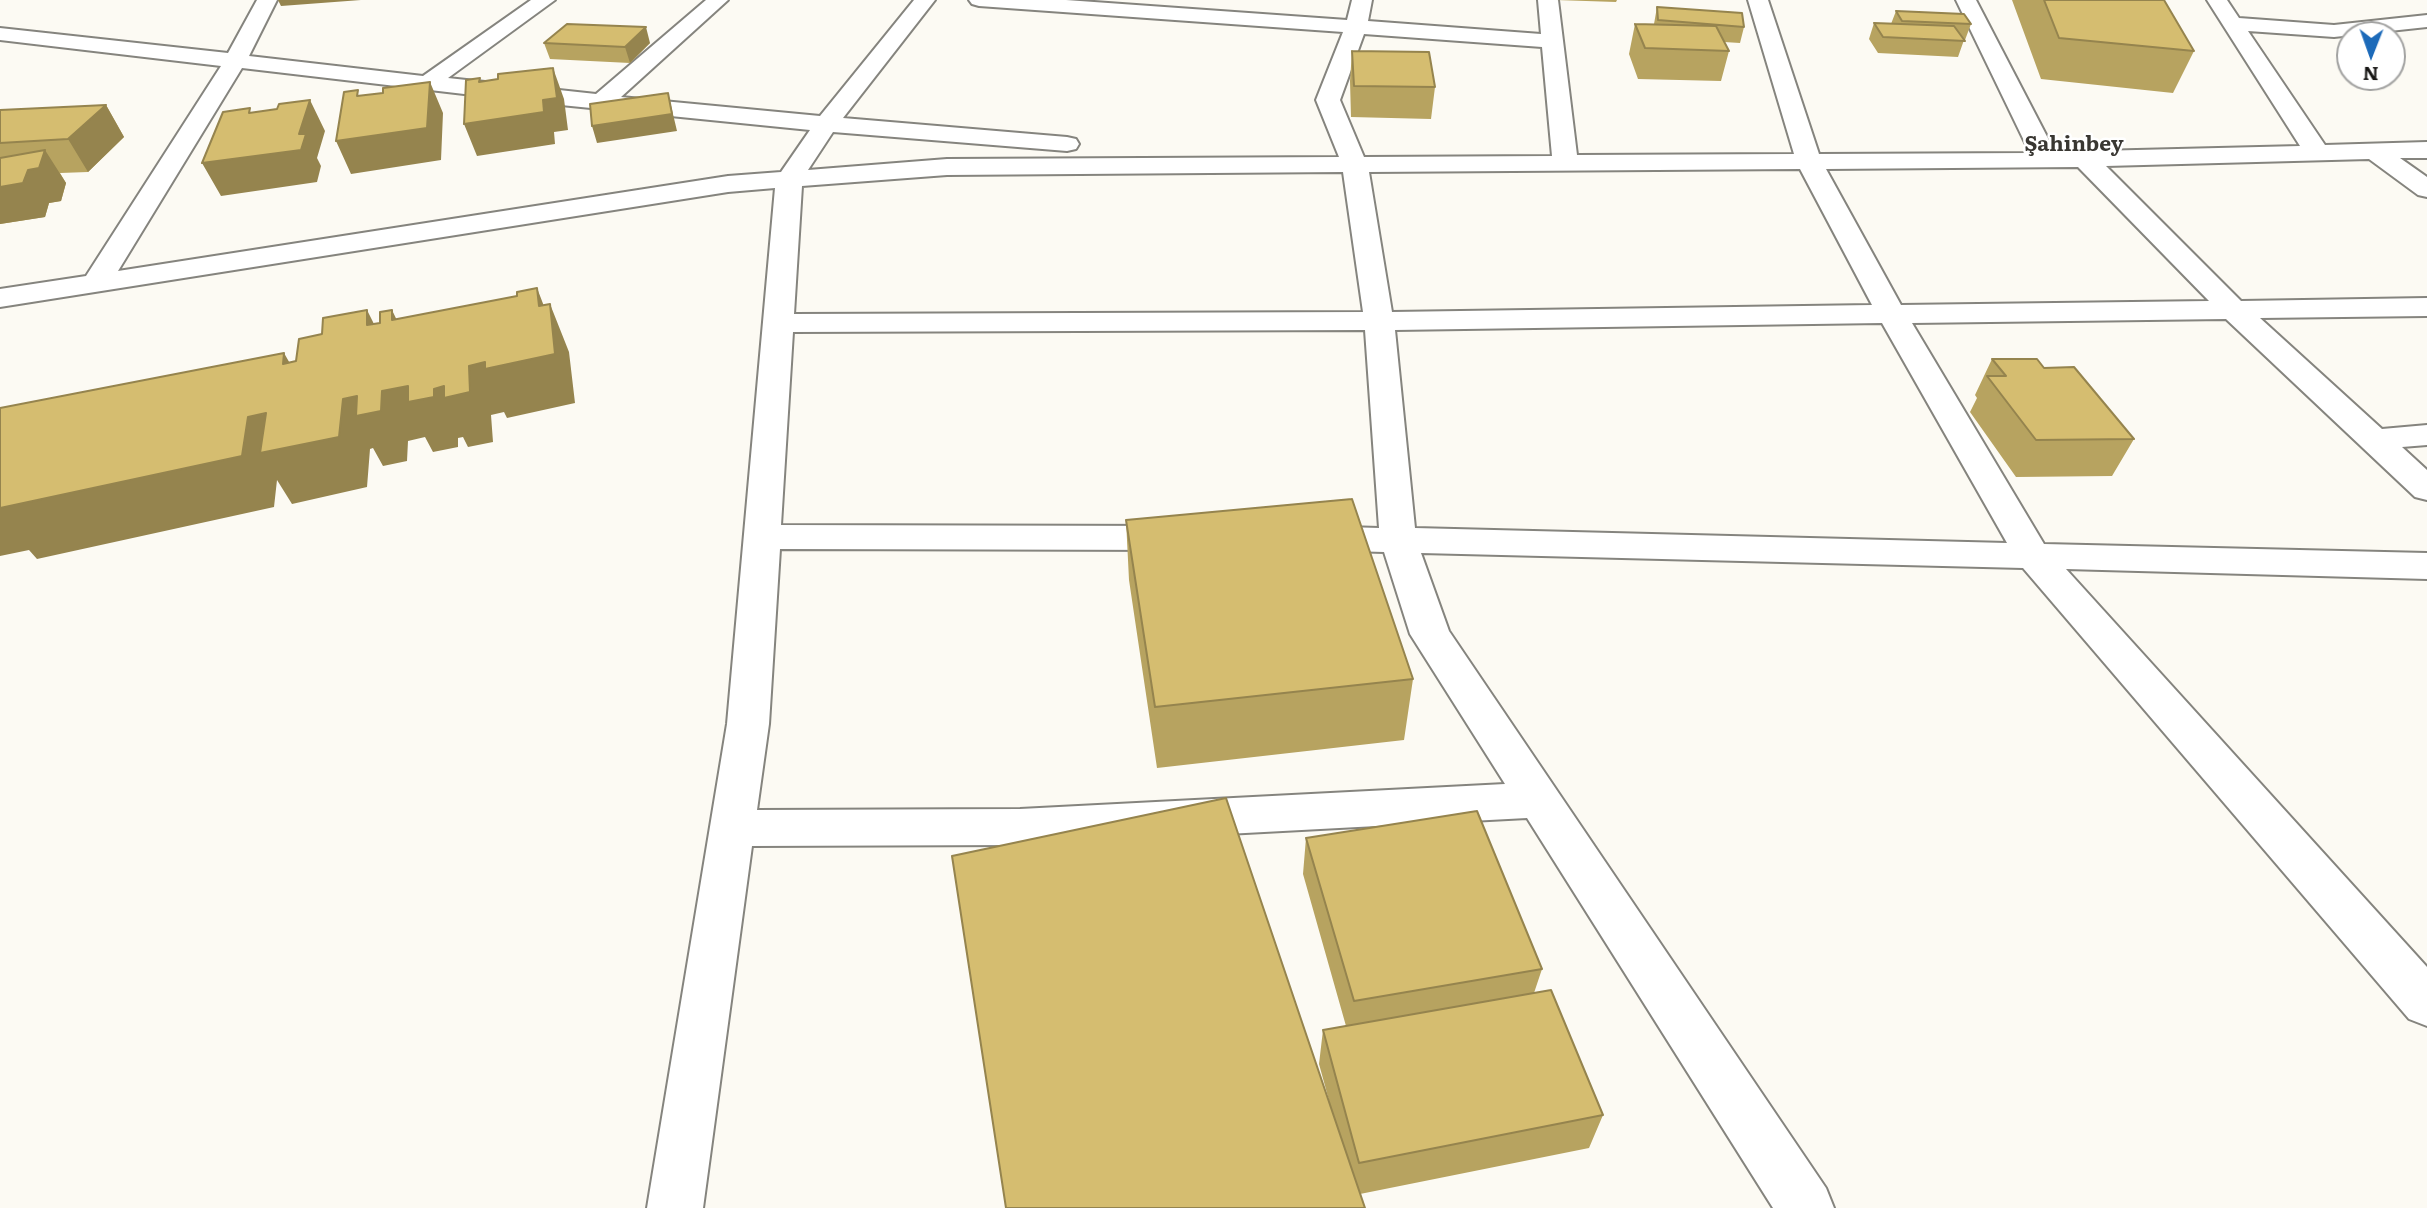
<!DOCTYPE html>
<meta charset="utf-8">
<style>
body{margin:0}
#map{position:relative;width:2427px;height:1208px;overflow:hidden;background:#fcfaf3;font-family:Literata,serif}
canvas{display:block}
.north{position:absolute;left:2336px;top:21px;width:70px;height:70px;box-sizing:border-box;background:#fff;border:2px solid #a2a2a1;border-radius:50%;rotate:181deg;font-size:19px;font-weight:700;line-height:28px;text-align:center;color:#171614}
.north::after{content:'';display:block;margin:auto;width:24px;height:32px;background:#1c6ab9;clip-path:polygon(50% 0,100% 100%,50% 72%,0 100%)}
</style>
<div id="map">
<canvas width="2427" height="1208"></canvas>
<div class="north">N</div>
</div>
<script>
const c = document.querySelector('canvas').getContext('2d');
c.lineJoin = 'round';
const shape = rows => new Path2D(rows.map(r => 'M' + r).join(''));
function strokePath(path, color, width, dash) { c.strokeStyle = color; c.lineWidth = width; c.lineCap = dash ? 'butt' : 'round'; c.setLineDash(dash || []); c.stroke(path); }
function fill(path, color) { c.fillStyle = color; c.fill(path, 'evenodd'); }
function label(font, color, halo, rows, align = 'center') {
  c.font = font + ' Literata,serif'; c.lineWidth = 5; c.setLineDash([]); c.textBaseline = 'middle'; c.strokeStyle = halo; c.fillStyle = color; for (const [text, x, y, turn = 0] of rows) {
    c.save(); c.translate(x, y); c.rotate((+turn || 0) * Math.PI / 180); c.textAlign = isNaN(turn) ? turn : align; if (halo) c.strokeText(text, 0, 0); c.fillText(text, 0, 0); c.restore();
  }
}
const minor = shape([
 [257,0,277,0,249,56,423,76,531,0,555,0,448,78,596,94,706,0,728,0,621,97,820,116,914,0,935,0,843,118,1067,137,1076,139,1079,144,1076,149,1067,151,833,132,808,170,947,159,1339,157,1316,100,1343,32,979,6,972,4,969,0,1066,0,1347,20,1352,0,1372,0,1368,21,1541,34,1538,0,1558,0,1577,155,1794,154,1748,0,1768,0,1819,154,2030,153,1956,0,1976,0,2055,152,2300,146,2207,0,2227,0,2239,18,2334,25,2427,15,2427,27,2334,37,2248,31,2325,145,2427,142,2427,158,2400,158,2427,177,2427,197,2418,195,2369,159,2106,166,2241,301,2427,298,2427,316,2260,318,2382,429,2427,425,2427,445,2402,447,2427,470,2427,500,2415,497,2226,319,1912,323,2044,544,2427,553,2427,579,2066,569,2427,967,2427,1026,2409,1019,2023,568,1421,553,1449,631,1826,1188,1834,1208,1773,1208,1527,818,1020,845,752,846,703,1208,647,1208,727,724,775,188,728,192,0,307,0,289,86,276,221,66,0,40,0,28,228,53,257,0],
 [1364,34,1542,47,1552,156,1364,157,1340,100,1364,34],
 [242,68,541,103,810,130,781,172,728,176,118,271,242,68],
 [2078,167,2209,301,1901,305,1826,169,2078,167],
 [1800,169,1872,305,1392,312,1369,172,1800,169],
 [1343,172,1363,312,794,314,802,186,947,175,1343,172],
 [1882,323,2007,543,1415,528,1395,330,1882,323],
 [1365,330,1379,528,1313,526,1300,529,1295,538,1300,547,1313,550,1384,552,1410,634,1505,784,1020,809,757,810,769,724,780,549,1179,550,1192,547,1197,538,1192,529,1179,526,781,525,793,332,1365,330]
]);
strokePath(minor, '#85847e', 4);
fill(minor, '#fff');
fill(shape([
 [1556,0,1617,0,1616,2],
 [2012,0,2164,0,2194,51,2173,93,2041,79],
 [1657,7,1744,27,1740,43,1724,42,1729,51,1721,81,1638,79,1629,54,1635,24,1654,24],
 [1896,11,1971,24,1965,40,1964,40,1958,57,1878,53,1869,39,1874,23,1891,24],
 [544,43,650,43,630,63,550,59],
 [1352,51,1435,87,1431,119,1351,117,1350,81],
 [106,105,124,137,88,172,60,173,66,183,61,201,49,203,45,217,0,224,0,110],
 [1992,359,2044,368,2134,439,2112,476,2016,477,1970,412,1977,398,1975,395],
 [1126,520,1413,679,1404,740,1157,768,1129,580],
 [1306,838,1542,969,1534,993,1603,1115,1589,1148,1360,1194,1330,1104,1319,1064,1323,1030,1346,1026,1303,874]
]), '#b7a360');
fill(shape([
 [278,0,361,0,281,6],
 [646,27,650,43,630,63,625,47],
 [553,68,564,99,568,130,554,132,555,144,477,156,464,124,543,100],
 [430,82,443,113,441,160,351,174,336,141],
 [668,93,677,131,597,143,592,126],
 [310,100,325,131,317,158,321,166,317,182,221,196,202,163,299,134],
 [106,105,124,137,88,172,68,139],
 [45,150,66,183,61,201,49,203,45,217,0,224,0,187,28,170],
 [537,288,552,327,550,304,569,352,575,403,507,418,504,412,491,415,493,442,468,447,463,437,458,438,458,447,433,452,425,437,408,441,407,461,383,466,373,448,370,449,367,487,292,504,277,480,274,507,37,559,29,550,0,556,0,499,248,417,408,386,434,389,469,366,539,306],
 [367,310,391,358,367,325],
 [392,310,415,358,392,320],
 [284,353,312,402,283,364]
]), '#95844e');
const building = shape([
 [2044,0,2164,0,2194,51,2059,38,2044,0],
 [1657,7,1742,13,1744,27,1658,20,1657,7],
 [1896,11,1964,14,1971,24,1902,21,1896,11],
 [1874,23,1954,26,1965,41,1883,37,1874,23],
 [567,24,646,27,625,47,544,43,567,24],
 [1635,24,1716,26,1729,51,1645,48,1635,24],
 [1352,51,1429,52,1435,87,1354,86,1352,51],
 [553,68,557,98,543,100,544,112,464,124,466,80,480,78,479,82,498,79,498,74,553,68],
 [430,82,427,128,336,141,344,92,358,90,357,96,383,93,383,88,430,82],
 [668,93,672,114,592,126,590,104,668,93],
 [310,100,299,134,306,134,301,150,202,163,223,112,250,108,249,113,277,109,279,104,310,100],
 [106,105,68,139,0,143,0,110,106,105],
 [45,150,39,168,28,170,23,183,0,187,0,158,45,150],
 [537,288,539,306,550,304,555,354,485,369,485,362,469,366,470,392,444,398,444,386,434,389,434,397,408,402,408,386,382,391,381,411,356,416,357,396,343,399,339,437,260,453,266,413,248,417,242,456,0,508,0,408,284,353,283,364,296,361,299,339,322,334,323,318,367,310,367,325,380,323,380,312,392,310,392,320,517,296,517,292,537,288],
 [1992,359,2037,359,2044,368,2074,367,2134,439,2036,440,1987,376,2006,376,1992,359],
 [1352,499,1413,679,1155,707,1126,520,1352,499],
 [1226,798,1365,1208,1006,1208,952,856,1226,798],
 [1477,811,1542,969,1354,1001,1306,838,1477,811],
 [1551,990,1603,1115,1359,1163,1323,1030,1551,990]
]);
fill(building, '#d5bd70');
strokePath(building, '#95844e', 2);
label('bold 21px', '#393732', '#fff', [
 ["Şahinbey",2074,145]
]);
</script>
